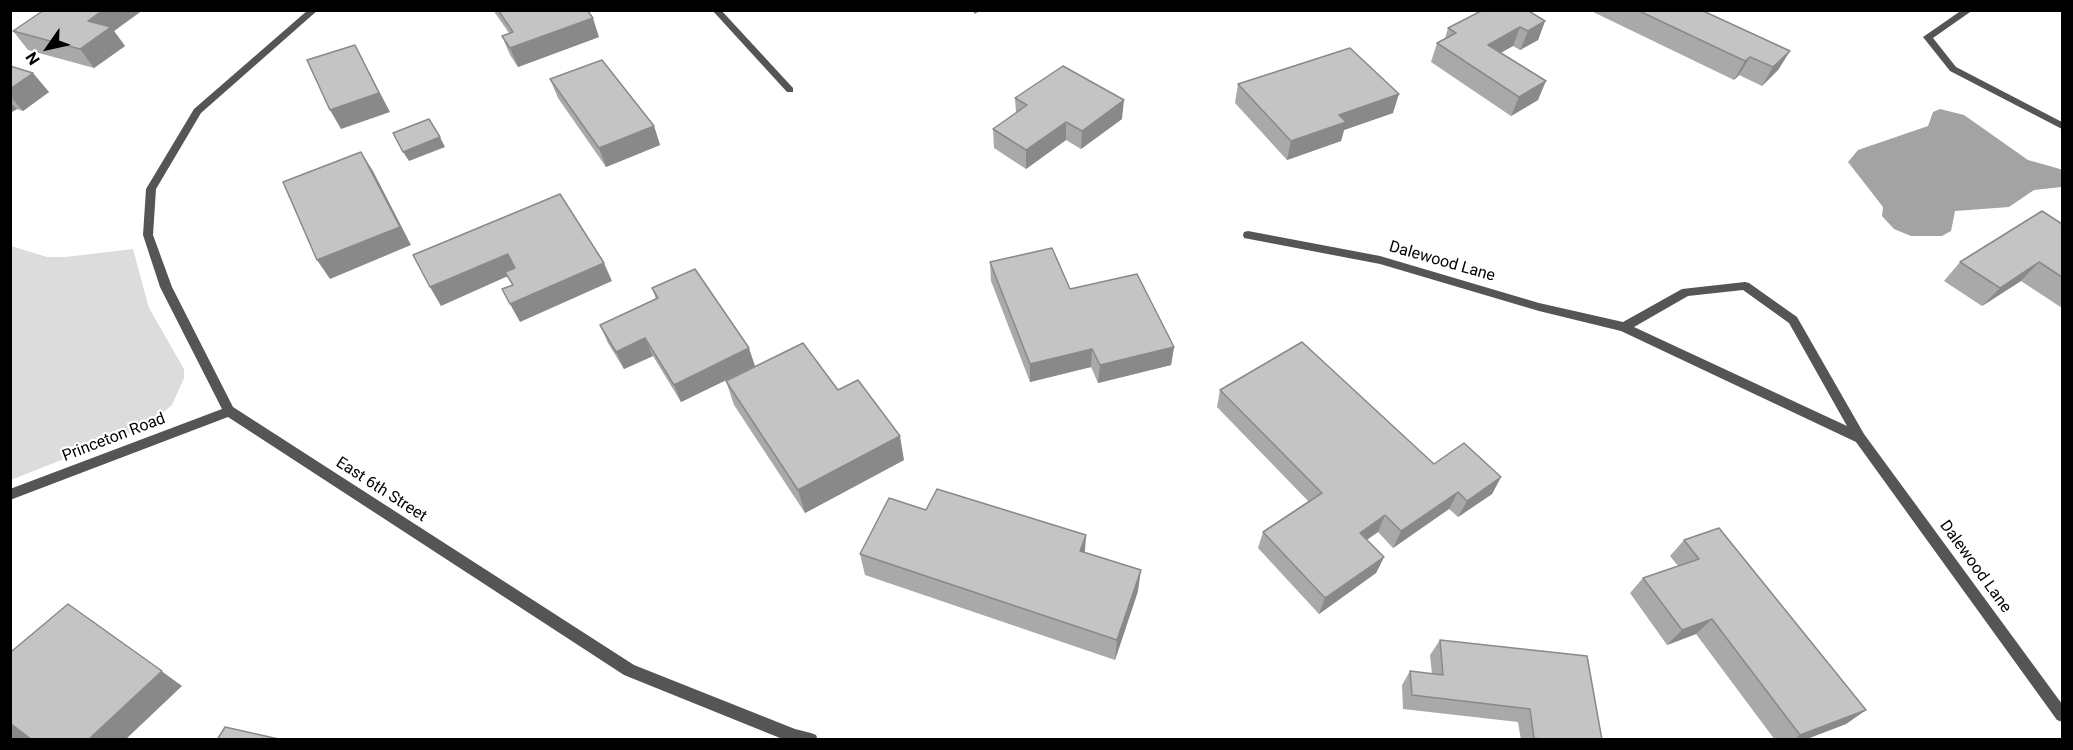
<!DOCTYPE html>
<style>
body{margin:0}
#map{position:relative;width:2073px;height:750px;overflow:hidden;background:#fff;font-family:Roboto,sans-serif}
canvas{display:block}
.frame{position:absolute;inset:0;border:12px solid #000;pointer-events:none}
.north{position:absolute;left:18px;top:18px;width:60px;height:60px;-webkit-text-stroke:4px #fff;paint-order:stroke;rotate:236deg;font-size:16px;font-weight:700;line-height:24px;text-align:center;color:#000}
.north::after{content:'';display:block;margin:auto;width:21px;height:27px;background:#000;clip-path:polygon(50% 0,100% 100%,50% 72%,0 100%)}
</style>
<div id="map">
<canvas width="2073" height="750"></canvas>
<div class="frame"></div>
<div class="north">N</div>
</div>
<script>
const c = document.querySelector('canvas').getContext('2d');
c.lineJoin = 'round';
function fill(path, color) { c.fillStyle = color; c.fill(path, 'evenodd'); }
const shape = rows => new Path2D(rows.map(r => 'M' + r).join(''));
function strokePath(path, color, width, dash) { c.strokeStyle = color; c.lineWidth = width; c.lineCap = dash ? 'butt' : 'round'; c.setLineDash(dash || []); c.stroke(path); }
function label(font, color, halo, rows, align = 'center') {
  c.font = font + ' Roboto,sans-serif'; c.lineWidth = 4.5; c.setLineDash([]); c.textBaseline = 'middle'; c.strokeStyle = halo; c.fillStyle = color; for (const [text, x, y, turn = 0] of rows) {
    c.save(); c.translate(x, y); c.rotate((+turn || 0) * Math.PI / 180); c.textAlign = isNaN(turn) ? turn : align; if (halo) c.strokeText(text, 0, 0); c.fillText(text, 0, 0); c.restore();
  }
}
fill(shape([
 [11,246,47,257,65,257,133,249,149,308,184,369,184,378,172,405,147,426,11,480]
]), '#dcdcdc');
fill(shape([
 [1940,109,1964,115,2028,160,2060,169,2062,171,2062,187,2034,190,2009,207,1955,211,1951,231,1942,236,1911,236,1894,229,1882,216,1883,207,1848,162,1858,150,1928,126,1933,112]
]), '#a3a3a3');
fill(shape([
 [308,10,318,10,201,113,156,189,153,235,172,287,233,407,634,665,795,729,811,733,816,735,818,740,785,740,624,675,228,417,10,500,10,489,222,409,160,287,143,235,146,189,194,109,308,10],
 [712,10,721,10,793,88,793,92,787,92,712,10],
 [1962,10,1973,10,1933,38,1956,67,2062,122,2062,129,1950,71,1923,37,1962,10],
 [1248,231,1380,256,1539,303,1623,322,1682,289,1745,282,1749,283,1797,317,1864,434,2062,704,2062,722,2057,720,1856,442,1621,331,1539,311,1380,264,1244,238,1243,235,1244,232,1248,231],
 [1743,290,1789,323,1847,426,1634,327,1688,296,1743,290]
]), '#555');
fill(shape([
 [493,10,564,10,599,37,518,67,510,55,502,36,509,33],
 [1589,10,1706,10,1704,12,1790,51,1778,70,1762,86,1739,75,1734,80],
 [142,11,114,31,125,46,94,68,28,50,13,31],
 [1545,21,1538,40,1520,50,1513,46,1500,53,1538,100,1511,116,1431,62,1437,43,1445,39,1448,28],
 [10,66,49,92,23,111,17,109,10,113],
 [550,79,654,126,660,145,606,167,558,98],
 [1238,84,1393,113,1344,130,1341,141,1287,160,1235,103],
 [1015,98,1122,119,1081,149,1066,140,1026,169,994,148,993,129,1016,113],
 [2062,224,2062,308,2021,281,1982,306,1944,281,1960,262],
 [990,262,1070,289,1174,347,1171,365,1098,383,1091,367,1030,382,991,281],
 [652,288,755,366,681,402,653,356,624,369,608,343,600,325,656,299],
 [726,381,904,460,805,513,734,405],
 [1220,390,1434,464,1501,477,1492,494,1458,517,1449,509,1393,548,1378,532,1367,540,1384,557,1376,573,1319,614,1258,548,1263,532,1309,502,1217,407],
 [926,510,1086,535,1085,552,1138,591,1115,660,865,575,860,554],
 [1684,540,1866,710,1846,724,1804,740,1775,740,1696,634,1667,645,1630,593,1643,578,1678,566,1670,556],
 [1440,640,1602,740,1521,740,1518,722,1403,709,1402,685,1410,671,1432,674,1430,655]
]), '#a9a9a9');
fill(shape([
 [103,10,142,10,114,31,125,46,94,68,80,49,88,21],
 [974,10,983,10,974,14],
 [593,18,599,37,518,67,510,48],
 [1545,21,1538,40,1520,50,1528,31],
 [1520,27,1513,46,1481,64,1488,45],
 [355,45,390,112,341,129,330,110],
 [1790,51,1778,70,1762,86,1773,67],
 [1750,57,1739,75,1734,80,1745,61],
 [33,73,49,92,23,111,10,96,10,89],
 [1546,81,1538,100,1511,116,1519,97],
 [1399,94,1393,113,1344,130,1341,141,1287,160,1291,141,1339,115],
 [1124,100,1122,119,1081,149,1082,131],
 [10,102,17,109,10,113],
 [1066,122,1066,140,1026,169,1026,150],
 [654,126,660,145,606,167,599,148],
 [440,137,445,147,409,161,403,152],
 [361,152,373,171,411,245,330,279,317,260],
 [508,254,517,272,441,306,430,287],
 [2039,262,2021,281,1982,306,2000,288],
 [604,263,612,281,520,322,510,304],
 [645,338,653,356,624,369,616,352],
 [1174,347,1171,365,1098,383,1100,365],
 [749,348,755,366,681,402,674,385],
 [1092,349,1091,367,1030,382,1030,364],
 [900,436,904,460,805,513,798,490],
 [1501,477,1492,494,1458,517,1467,501],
 [1458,492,1449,509,1393,548,1401,531],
 [1385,515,1378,532,1353,549,1360,533],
 [1086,535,1084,557,1080,551],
 [1384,557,1376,573,1319,614,1325,598],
 [1141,570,1138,591,1115,660,1117,640],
 [90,619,182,686,125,740,88,740],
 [1712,619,1696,634,1667,645,1682,630],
 [1866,710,1846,724,1804,740,1793,740,1800,735],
 [10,723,34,736,30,740,10,740]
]), '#898989');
const building = shape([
 [44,10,103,10,88,21,111,27,80,49,13,31,44,10],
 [498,10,587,10,593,18,510,48,502,36,513,32,498,10],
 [1483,10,1527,10,1545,21,1528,31,1520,27,1488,45,1546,81,1519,97,1437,43,1456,33,1448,28,1483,10],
 [1637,10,1701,10,1790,51,1773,67,1750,57,1745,61,1637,10],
 [355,45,379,93,330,110,307,60,355,45],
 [1350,48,1399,94,1339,115,1346,122,1291,141,1238,84,1350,48],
 [602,60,654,126,599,148,550,79,602,60],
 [10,66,33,73,10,89,10,66],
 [1063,66,1124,100,1082,131,1066,122,1026,150,993,129,1027,105,1015,98,1063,66],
 [429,119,440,137,403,152,393,133,429,119],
 [361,152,400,227,317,260,283,182,361,152],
 [560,194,604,263,510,304,502,289,513,285,505,272,515,268,508,254,430,287,413,255,560,194],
 [2042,211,2062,224,2062,277,2039,262,2000,288,1960,262,2042,211],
 [1052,248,1070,289,1137,274,1174,347,1100,365,1092,349,1030,364,990,262,1052,248],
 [695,269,749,348,674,385,645,338,616,352,600,325,658,298,652,288,695,269],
 [1302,342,1434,464,1464,443,1501,477,1467,501,1458,492,1401,531,1385,515,1360,533,1384,557,1325,598,1263,532,1322,493,1220,390,1302,342],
 [803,343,838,390,858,380,900,436,798,490,726,381,803,343],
 [937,489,1086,535,1080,551,1141,570,1117,640,860,554,889,498,926,510,937,489],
 [1719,528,1866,710,1800,735,1712,619,1682,630,1643,578,1699,559,1684,540,1719,528],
 [68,604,162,671,88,740,32,740,10,723,10,650,12,651,68,604],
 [1440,640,1587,656,1602,740,1547,740,1534,738,1530,709,1412,695,1410,671,1443,675,1440,640],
 [225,727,283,740,217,740,225,727]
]);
fill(building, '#c4c4c4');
strokePath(building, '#898989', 1.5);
label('16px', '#000', '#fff', [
 ["Dalewood Lane",1442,262,16],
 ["Princeton Road",114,438,-21],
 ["East 6th Street",381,490,33],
 ["Dalewood Lane",1975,567,54]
]);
</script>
